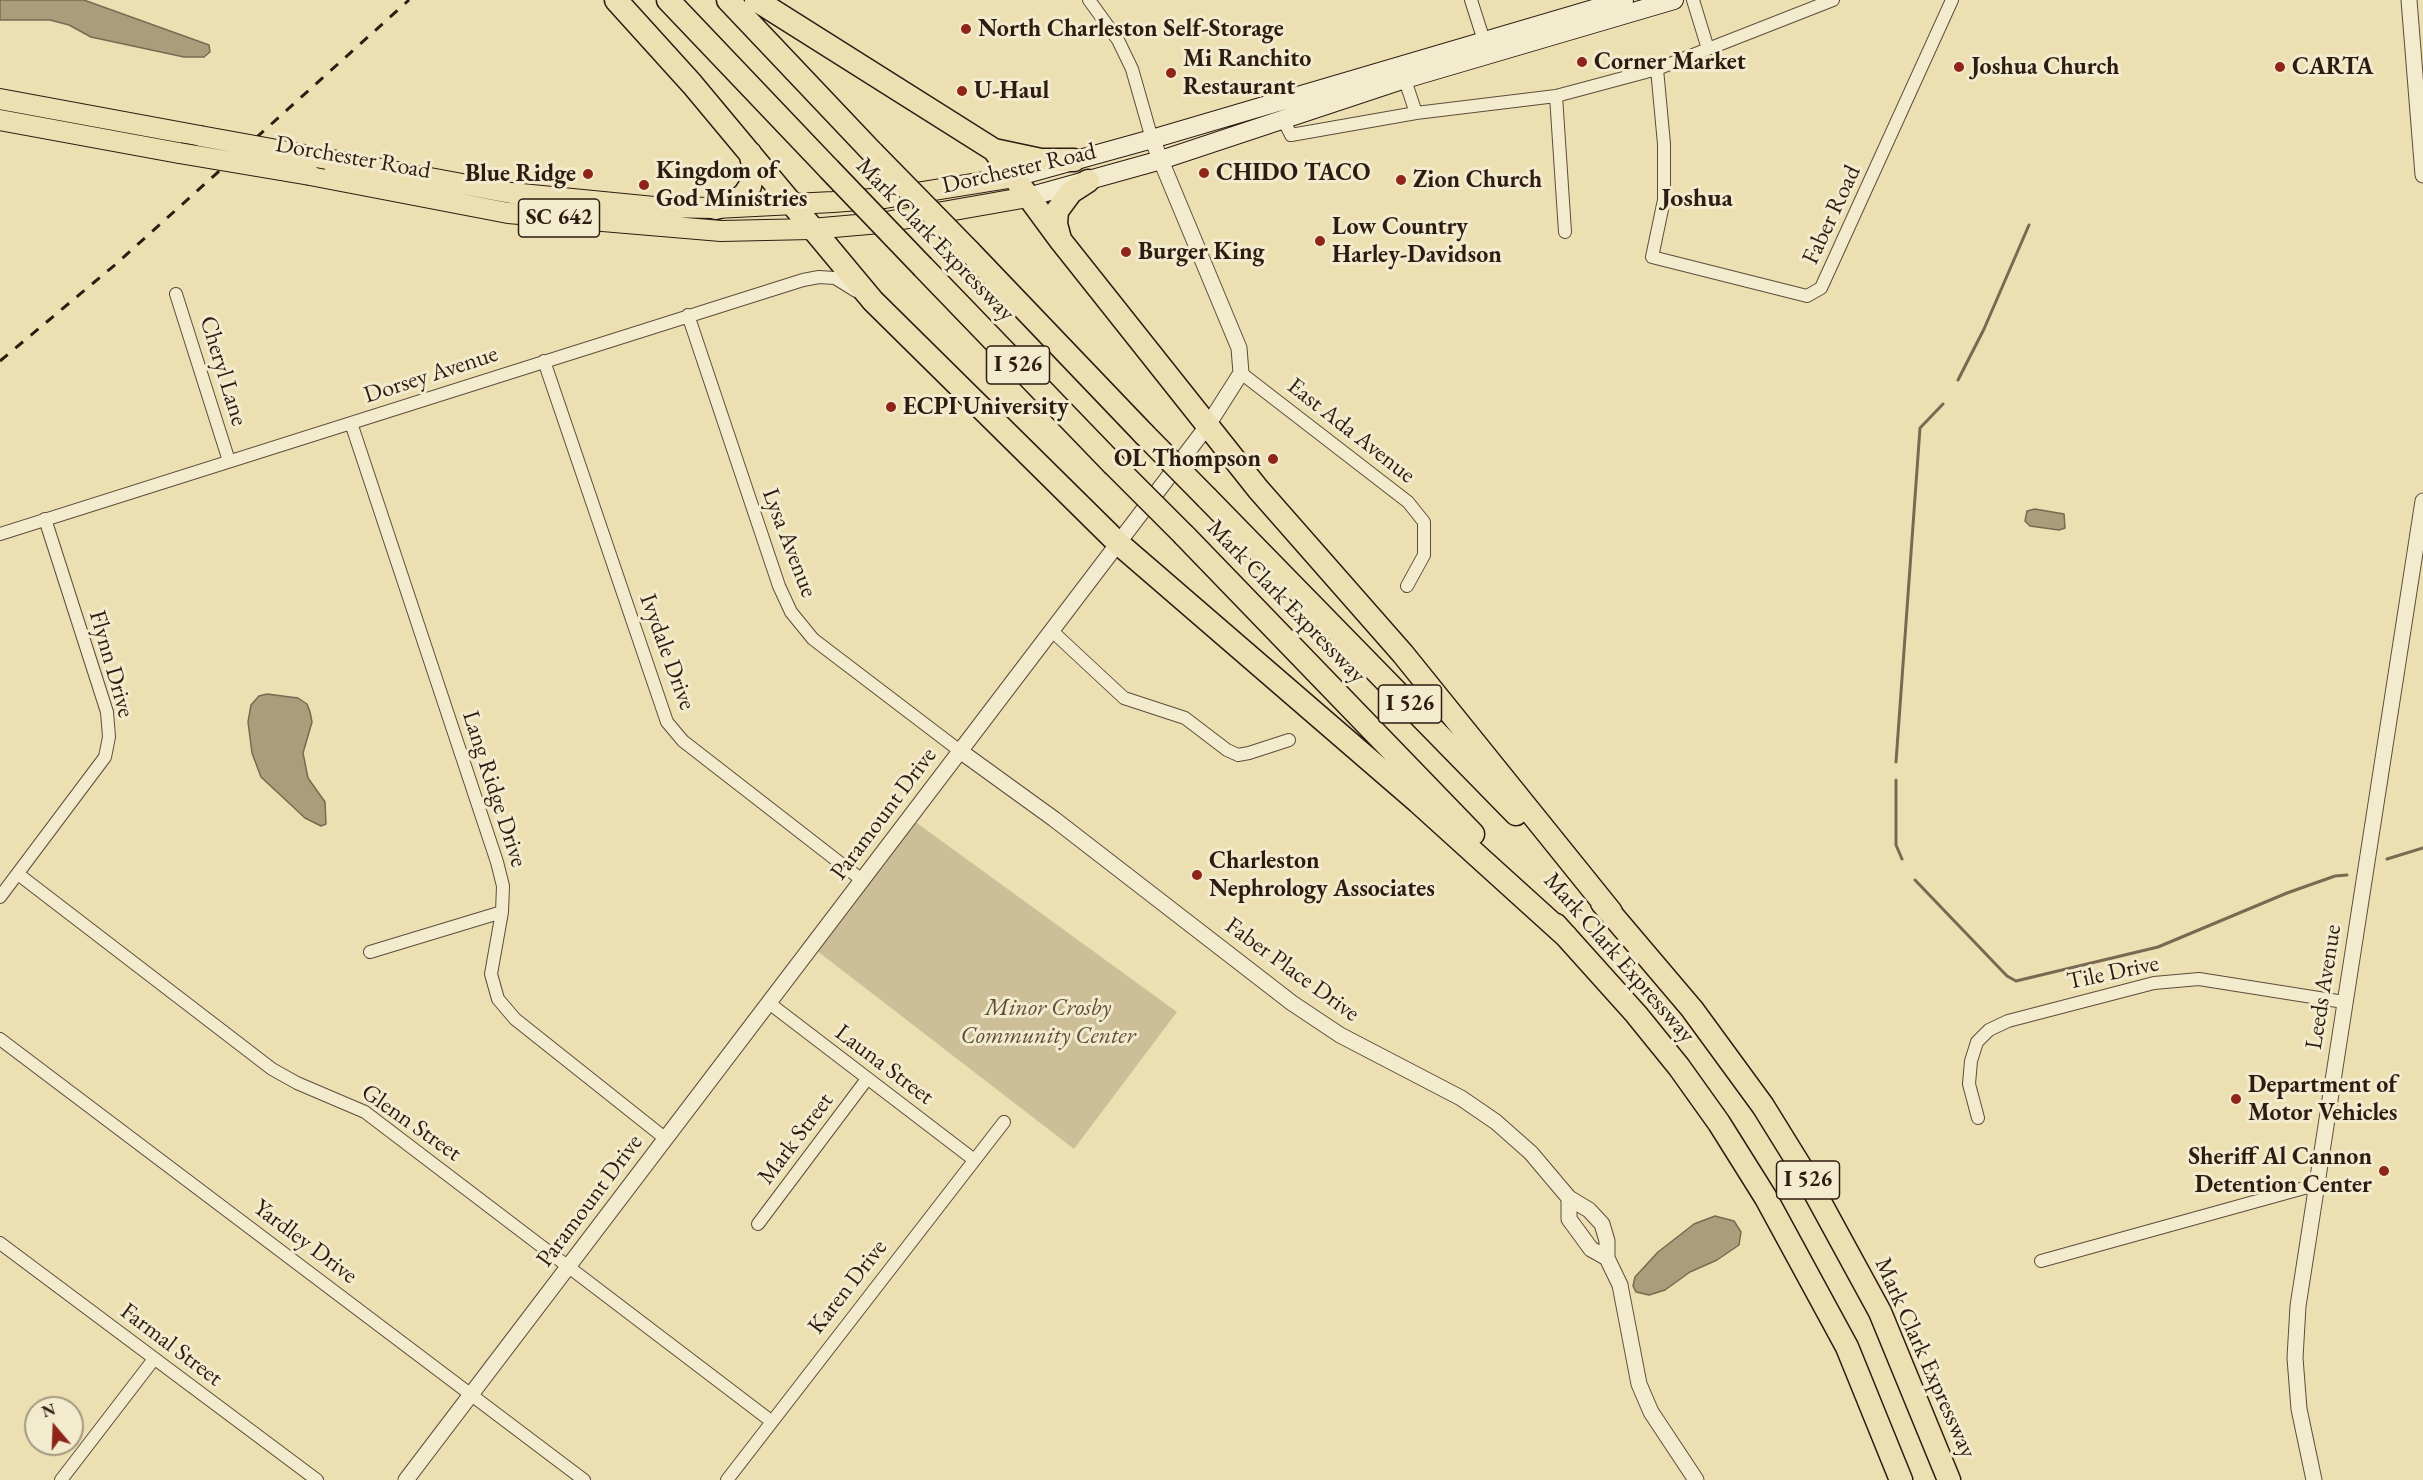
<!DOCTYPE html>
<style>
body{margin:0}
#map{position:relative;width:2423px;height:1480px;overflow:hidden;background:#ece0b3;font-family:"EB Garamond",serif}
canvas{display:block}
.north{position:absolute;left:24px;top:1396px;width:60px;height:60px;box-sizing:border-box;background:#f3ebce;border:2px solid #a49882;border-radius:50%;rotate:341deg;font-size:16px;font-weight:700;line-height:24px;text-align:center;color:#2e1b11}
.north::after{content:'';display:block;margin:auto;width:21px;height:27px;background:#8f2418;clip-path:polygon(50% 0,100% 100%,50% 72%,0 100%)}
</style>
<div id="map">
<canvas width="2423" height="1480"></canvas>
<div class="north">N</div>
</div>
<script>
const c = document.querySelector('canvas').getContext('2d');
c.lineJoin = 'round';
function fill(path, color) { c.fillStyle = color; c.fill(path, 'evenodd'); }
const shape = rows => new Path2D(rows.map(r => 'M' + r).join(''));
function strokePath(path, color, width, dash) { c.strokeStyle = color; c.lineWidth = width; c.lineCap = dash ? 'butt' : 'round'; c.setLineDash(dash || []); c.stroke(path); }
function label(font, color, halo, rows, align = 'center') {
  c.font = font + ' "EB Garamond",serif'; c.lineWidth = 6; c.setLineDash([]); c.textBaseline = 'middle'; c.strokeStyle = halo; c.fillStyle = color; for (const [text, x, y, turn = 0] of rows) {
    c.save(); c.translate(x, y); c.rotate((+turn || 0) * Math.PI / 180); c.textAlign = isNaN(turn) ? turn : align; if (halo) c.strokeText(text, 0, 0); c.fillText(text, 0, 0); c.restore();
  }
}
fill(shape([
 [910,818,1177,1012,1074,1149,812,947]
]), '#ccbf97');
const water = shape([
 [0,0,84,0,209,45,210,52,204,57,184,57,91,37,69,25,50,20,0,20,0,0],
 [2035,509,2064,514,2065,528,2059,530,2030,526,2025,521,2027,511,2035,509],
 [267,694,298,698,307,704,310,712,312,722,303,753,308,778,325,802,326,824,321,826,305,818,261,777,252,753,248,722,251,705,259,696,267,694],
 [1715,1216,1734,1221,1741,1232,1739,1245,1717,1260,1690,1272,1665,1290,1649,1295,1636,1292,1633,1286,1635,1277,1658,1252,1694,1224,1715,1216]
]);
fill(water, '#ab9d7c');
strokePath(water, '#796951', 1.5);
strokePath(shape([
 [1958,380,1984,329,2029,225],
 [1896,762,1920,428,1943,404],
 [1896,780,1896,845,1902,859],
 [2387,859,2423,848],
 [1915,880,2007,976,2016,981,2158,947,2287,893,2335,876,2347,875]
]), '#796951', 3);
const minor = shape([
 [1089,0,1118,40,1132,69,1152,139],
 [1471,0,1486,47],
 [1693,0,1708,49],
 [1657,69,1664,144,1664,200,1652,257,1807,296,1821,288,1952,0],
 [1403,74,1416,113,1556,96,1657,69,1833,0],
 [1556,96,1565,232],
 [1283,119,1291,135,1416,113],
 [176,294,229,461],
 [688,315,779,586,791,612,813,639,960,751],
 [544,361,667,722,683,741,862,880],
 [1241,373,1408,502,1424,522,1424,555,1407,586],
 [351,423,497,862,503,886,502,912,491,974,498,999,515,1019,666,1139],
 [0,534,803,280,819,277,835,278,856,291],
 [1052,631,1124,698,1185,718,1227,750,1238,755,1249,753,1289,740],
 [18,874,272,1069,297,1083,365,1112,771,1421],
 [0,897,105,757,109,737,107,712,45,519],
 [370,952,502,912],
 [769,1003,973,1159],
 [0,1039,584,1480],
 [1978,1118,1969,1084,1971,1061,1977,1042,1989,1030,2008,1021,2154,983,2199,979,2344,1002],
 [758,1224,867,1079],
 [0,1243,317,1480],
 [2041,1261,2315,1185],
 [61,1480,154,1359],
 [727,1480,1004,1122]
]);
const tertiary = shape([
 [2409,0,2423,175],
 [960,751,1054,819,1292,1003,1340,1035,1461,1098,1496,1122,1531,1153,1569,1198,1589,1210,1602,1224,1607,1241,1607,1258,1620,1285,1639,1384,1651,1412,1696,1480],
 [1569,1198,1569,1219,1591,1249,1607,1258],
 [406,1480,1208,425,1241,373,1239,348,1152,139],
 [2314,1480,2299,1409,2295,1358,2298,1306,2423,501]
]);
const secondary = shape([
 [1015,177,1152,139,1624,0],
 [1028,197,1161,160,1405,79,1674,0]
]);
const primary = shape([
 [0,99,200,136],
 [0,120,179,153],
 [327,159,511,193,654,207,716,208,833,202,885,198,1015,177],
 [310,175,508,213,721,231,811,229,880,223,1028,197]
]);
const motorway = shape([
 [616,0,692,84,873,301,1118,543,1418,802,1566,936],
 [668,0,829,169],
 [728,0,873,153],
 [756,0,994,150,1061,241,1258,489,1403,654,1611,912],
 [994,150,1041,160,1074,160],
 [716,208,735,201,744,195,750,186,754,168,750,153],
 [1060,239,1056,224,1057,211,1071,192,1088,181],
 [970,252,1144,434],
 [923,267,1113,464],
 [1207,498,1516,814],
 [1184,535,1473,834],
 [1602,903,1692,1009,1763,1106,1802,1169,1880,1312,1949,1480],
 [1556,925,1636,1014,1679,1067,1719,1123,1766,1198,1847,1347,1901,1480]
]);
strokePath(minor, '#5e4c3a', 14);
strokePath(tertiary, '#5e4c3a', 17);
strokePath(secondary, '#2e1b11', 20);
strokePath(primary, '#2e1b11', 22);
strokePath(motorway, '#2e1b11', 25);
strokePath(minor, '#f3ebce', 12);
strokePath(tertiary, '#f3ebce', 15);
strokePath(secondary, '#f3ebce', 18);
strokePath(primary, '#ece0b3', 20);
strokePath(motorway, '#ece0b3', 22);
strokePath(shape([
 [0,361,116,264,409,0]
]), '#2e1b11', 3, [10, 10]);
const primaryBridge = shape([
 [200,136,327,159],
 [179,153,310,175]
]);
const motorwayBridge = shape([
 [873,153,970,252],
 [829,169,923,267],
 [1144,434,1207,498],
 [1113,464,1184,535]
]);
strokePath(primaryBridge, '#2e1b11', 22, []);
strokePath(motorwayBridge, '#2e1b11', 25, []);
strokePath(primaryBridge, '#ece0b3', 20);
strokePath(motorwayBridge, '#ece0b3', 22);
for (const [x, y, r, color] of [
 [966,29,6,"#8f2418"],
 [1582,62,6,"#8f2418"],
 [1959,67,6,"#8f2418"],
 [2280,67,6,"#8f2418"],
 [1171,73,6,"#8f2418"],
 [962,91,6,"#8f2418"],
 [1204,173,6,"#8f2418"],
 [588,174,6,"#8f2418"],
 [1401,180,6,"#8f2418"],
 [644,185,6,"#8f2418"],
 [1320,241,6,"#8f2418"],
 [1126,252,6,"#8f2418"],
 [891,407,6,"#8f2418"],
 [1273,459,6,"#8f2418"],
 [1197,875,6,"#8f2418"],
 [2236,1099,6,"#8f2418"],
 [2384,1171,6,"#8f2418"]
]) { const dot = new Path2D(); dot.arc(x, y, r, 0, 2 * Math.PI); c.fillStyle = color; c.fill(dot); strokePath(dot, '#f3ebce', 2); }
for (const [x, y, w] of [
 [559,218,81],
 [1018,365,63],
 [1410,704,63],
 [1808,1180,63]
]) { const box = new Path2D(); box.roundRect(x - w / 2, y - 19, w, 38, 4.5); c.fillStyle = '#f3ebce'; c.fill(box); strokePath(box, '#2e1b11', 1.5); }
label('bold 22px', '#2e1b11', null, [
 ["SC 642",559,218],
 ["I 526",1018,365],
 ["I 526",1410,704],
 ["I 526",1808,1180]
]);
label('bold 24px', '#2e1b11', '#f3ebce', [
 ["North Charleston Self-Storage",978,29],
 ["Mi Ranchito",1183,59],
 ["Restaurant",1183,87],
 ["Corner Market",1594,62],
 ["Joshua Church",1971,67],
 ["CARTA",2292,67],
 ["U-Haul",974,91],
 ["Kingdom of",656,171],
 ["God Ministries",656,199],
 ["CHIDO TACO",1216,173],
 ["Blue Ridge",576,174,"right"],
 ["Zion Church",1413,180],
 ["Low Country",1332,227],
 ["Harley-Davidson",1332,255],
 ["Burger King",1138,252],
 ["ECPI University",903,407],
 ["OL Thompson",1261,459,"right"],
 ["Charleston",1209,861],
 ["Nephrology Associates",1209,889],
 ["Department of",2248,1085],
 ["Motor Vehicles",2248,1113],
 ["Sheriff Al Cannon",2372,1157,"right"],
 ["Detention Center",2372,1185,"right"]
], 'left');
label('24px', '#2e1b11', '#f3ebce', [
 ["Dorchester Road",353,158,10],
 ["Dorchester Road",1019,169,-13],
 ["Faber Road",1832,215,-65],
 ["Mark Clark Expressway",935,240,46],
 ["Cheryl Lane",223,371,73],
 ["Dorsey Avenue",431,375,-18],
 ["East Ada Avenue",1351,431,38],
 ["Lysa Avenue",789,543,69],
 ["Mark Clark Expressway",1286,602,46],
 ["Ivydale Drive",667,652,70],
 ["Flynn Drive",111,664,74],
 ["Lang Ridge Drive",494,789,72],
 ["Paramount Drive",884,814,-53],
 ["Mark Clark Expressway",1619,958,49],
 ["Faber Place Drive",1292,970,36],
 ["Tile Drive",2113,973,-12],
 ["Leeds Avenue",2324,987,-81],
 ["Launa Street",884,1065,37],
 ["Glenn Street",411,1123,35],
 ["Mark Street",796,1139,-53],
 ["Paramount Drive",590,1201,-53],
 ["Yardley Drive",305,1242,37],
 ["Karen Drive",848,1287,-52],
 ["Farmal Street",171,1345,37],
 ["Mark Clark Expressway",1925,1358,66]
]);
label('italic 24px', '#5d4c39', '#f3ebce', [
 ["Minor Crosby",1048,1008],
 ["Community Center",1048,1036]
]);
label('bold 26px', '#2e1b11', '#f3ebce', [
 ["Joshua",1697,199]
]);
</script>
